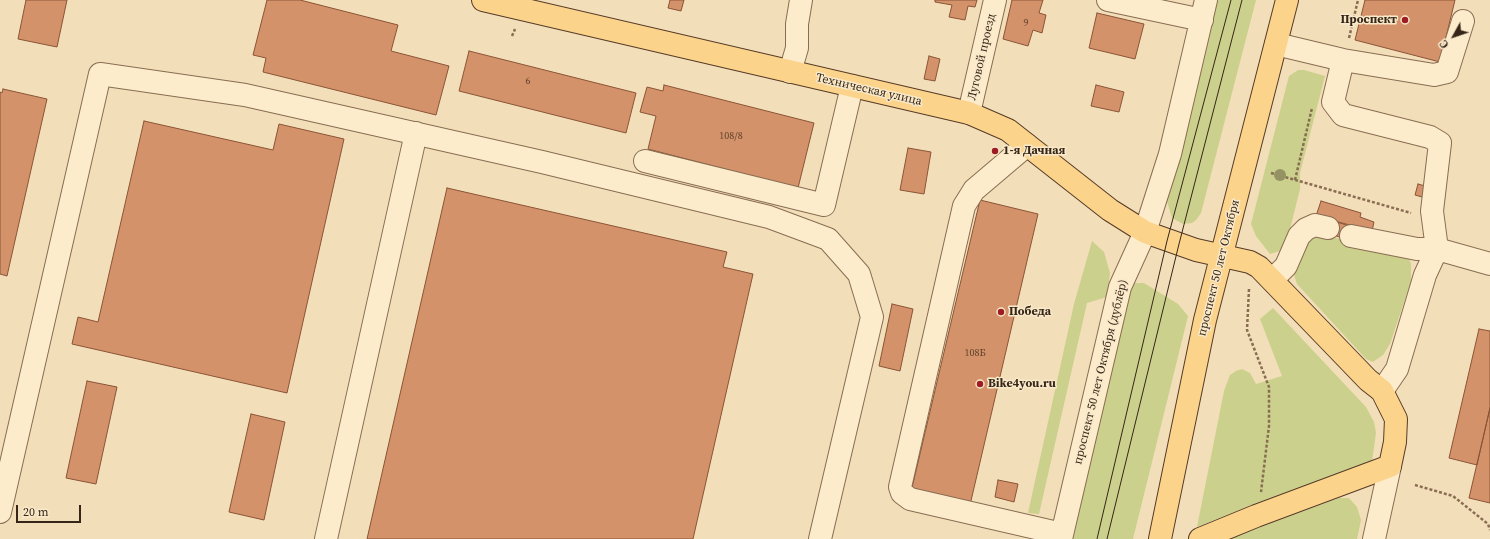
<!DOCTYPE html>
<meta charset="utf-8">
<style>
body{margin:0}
#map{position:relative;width:1490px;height:539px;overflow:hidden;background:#f2deb8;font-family:"Source Serif 4",serif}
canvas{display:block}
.north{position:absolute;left:1434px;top:16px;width:40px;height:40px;-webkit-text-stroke:3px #f9e9c9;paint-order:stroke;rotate:230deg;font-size:11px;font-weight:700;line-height:16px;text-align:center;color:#362619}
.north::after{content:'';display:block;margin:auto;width:14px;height:18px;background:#362619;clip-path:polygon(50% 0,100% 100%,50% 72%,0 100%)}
.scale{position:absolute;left:16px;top:505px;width:65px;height:18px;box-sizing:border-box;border:2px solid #362619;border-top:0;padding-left:5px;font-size:12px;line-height:14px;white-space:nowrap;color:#362619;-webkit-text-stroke:3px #f9e9c9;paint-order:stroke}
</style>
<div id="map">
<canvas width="1490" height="539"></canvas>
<div class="north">С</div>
<div class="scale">20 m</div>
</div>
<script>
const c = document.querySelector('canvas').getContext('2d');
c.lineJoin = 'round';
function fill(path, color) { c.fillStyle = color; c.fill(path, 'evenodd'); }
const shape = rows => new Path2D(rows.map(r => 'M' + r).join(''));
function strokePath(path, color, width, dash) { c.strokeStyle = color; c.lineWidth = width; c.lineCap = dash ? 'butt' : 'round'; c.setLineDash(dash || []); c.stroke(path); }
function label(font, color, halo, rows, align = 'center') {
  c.font = font + ' "Source Serif 4",serif'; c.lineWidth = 3; c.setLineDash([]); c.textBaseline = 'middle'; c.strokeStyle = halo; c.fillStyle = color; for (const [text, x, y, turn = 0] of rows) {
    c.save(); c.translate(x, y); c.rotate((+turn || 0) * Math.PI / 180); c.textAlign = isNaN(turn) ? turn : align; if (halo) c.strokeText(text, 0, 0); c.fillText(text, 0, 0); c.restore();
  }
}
fill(shape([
 [1215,0,1256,0,1201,213,1196,220,1192,223,1183,224,1172,218,1167,201],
 [1298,70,1304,70,1325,76,1300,173,1300,189,1286,245,1280,251,1270,254,1256,236,1251,224,1289,76],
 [1326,235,1409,258,1411,264,1411,281,1390,344,1383,355,1373,362,1366,359,1297,284,1294,275,1304,243,1310,237],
 [1092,241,1104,252,1110,273,1107,297,1087,303,1039,514,1028,513,1074,304],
 [1134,283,1144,283,1178,304,1188,316,1133,539,1073,539,1129,291],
 [1273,308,1366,407,1374,422,1376,433,1372,461,1259,502,1197,527,1224,391,1230,375,1236,371,1242,369,1250,373,1256,384,1282,376,1260,319],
 [1339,498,1349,498,1357,507,1361,520,1357,539,1227,539]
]), '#cbd08c');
const building = shape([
 [26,0,67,0,57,47,18,39,26,0],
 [267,0,300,0,398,25,391,51,449,66,436,115,263,72,266,58,253,55,267,0],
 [670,0,684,0,681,11,668,8,670,0],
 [935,0,977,0,975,7,968,6,965,20,949,17,952,5,935,2,935,0],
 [1012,0,1043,0,1039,13,1046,15,1042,33,1033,30,1028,46,1003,39,1012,0],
 [1365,0,1455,0,1440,62,1355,40,1365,0],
 [1097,13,1144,24,1135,59,1089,48,1097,13],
 [469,51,636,93,626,133,459,91,469,51],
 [929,56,940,59,935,81,924,79,929,56],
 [664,85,814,123,798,188,648,149,656,116,640,112,647,87,663,91,664,85],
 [1096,85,1124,92,1119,112,1091,106,1096,85],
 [3,89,47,99,7,276,0,274,0,92,2,93,3,89],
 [144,121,273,150,279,124,344,139,287,393,72,344,78,317,98,322,144,121],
 [908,148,931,152,924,194,900,190,908,148],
 [1418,184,1432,188,1429,199,1415,195,1418,184],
 [447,188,727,252,723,267,753,274,693,539,367,539,447,188],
 [980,200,1038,214,970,505,911,492,980,200],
 [1321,201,1361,213,1360,217,1374,222,1372,231,1316,216,1321,201],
 [1330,220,1353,227,1350,240,1326,233,1330,220],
 [892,304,913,309,900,371,879,366,892,304],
 [1479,329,1490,331,1490,408,1477,465,1449,458,1479,329],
 [87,381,117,387,96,484,66,478,87,381],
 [1490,408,1490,503,1469,498,1490,408],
 [251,414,285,422,264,520,229,512,251,414],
 [998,480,1018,484,1014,502,995,497,998,480]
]);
fill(building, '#d4926a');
strokePath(building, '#8a5436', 1);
const minor = shape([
 [1108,0,1202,20],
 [1276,44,1343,60,1434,75,1447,72,1463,21],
 [1343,60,1333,102,1343,115,1430,137,1440,143,1432,211,1437,249,1425,275,1397,369,1382,391],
 [790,72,797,48,797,24,801,0],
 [969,113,995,0],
 [1027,145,974,190,964,206,900,487,902,493,910,499,1062,534],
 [645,161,824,205,852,86],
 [1351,236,1417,249,1437,249,1490,264],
 [1273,279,1286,266,1299,236,1306,229,1315,225,1328,228],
 [0,512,100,74,245,95,542,162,769,217,828,239,859,274,872,317,820,539],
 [326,539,416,133],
 [1061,539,1120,287,1145,232,1170,154,1206,0],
 [1374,539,1390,466]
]);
const major = shape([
 [483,0,969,113,1008,130,1110,210,1145,232,1196,250,1250,262,1259,267,1368,380,1382,391,1396,419,1395,442,1390,466,1256,516,1200,539],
 [1160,539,1205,320,1287,0]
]);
strokePath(minor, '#896d52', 24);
strokePath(major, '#563b27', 24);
strokePath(shape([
 [512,36,515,29],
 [1349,38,1358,0],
 [1271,173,1411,213],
 [1295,180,1312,108],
 [1249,289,1247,330,1269,387,1269,426,1261,492],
 [1415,485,1453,496,1488,524,1490,530]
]), '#896d52', 2.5, [3, 2]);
strokePath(minor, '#fceccc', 22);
strokePath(major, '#fbd38b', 22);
strokePath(shape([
 [1097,539,1167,241,1231,0],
 [1107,539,1179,244,1242,0]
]), '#362619', 1);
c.fillStyle = '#959363';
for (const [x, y] of [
 [1280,175]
]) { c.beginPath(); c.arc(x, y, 6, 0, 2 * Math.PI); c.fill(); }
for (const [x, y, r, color] of [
 [1405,20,4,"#9e1c23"],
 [995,151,4,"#9e1c23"],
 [1001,312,4,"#9e1c23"],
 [980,384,4,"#9e1c23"]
]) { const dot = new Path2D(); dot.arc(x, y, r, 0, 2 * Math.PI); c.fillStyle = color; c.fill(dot); strokePath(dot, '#f9e9c9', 1.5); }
label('10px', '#5e412d', null, [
 ["9",1026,23],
 ["6",528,81],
 ["108/8",731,136],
 ["108Б",975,353]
]);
label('bold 12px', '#362619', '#f9e9c9', [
 ["Проспект",1397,20,"right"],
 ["1-я Дачная",1003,151],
 ["Победа",1009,312],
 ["Bike4you.ru",988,384]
], 'left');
label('12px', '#362619', '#f9e9c9', [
 ["Луговой проезд",982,57,-77],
 ["Техническая улица",869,90,13],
 ["проспект 50 лет Октября",1219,268,-76],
 ["проспект 50 лет Октября (дублёр)",1101,372,-76]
]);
</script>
